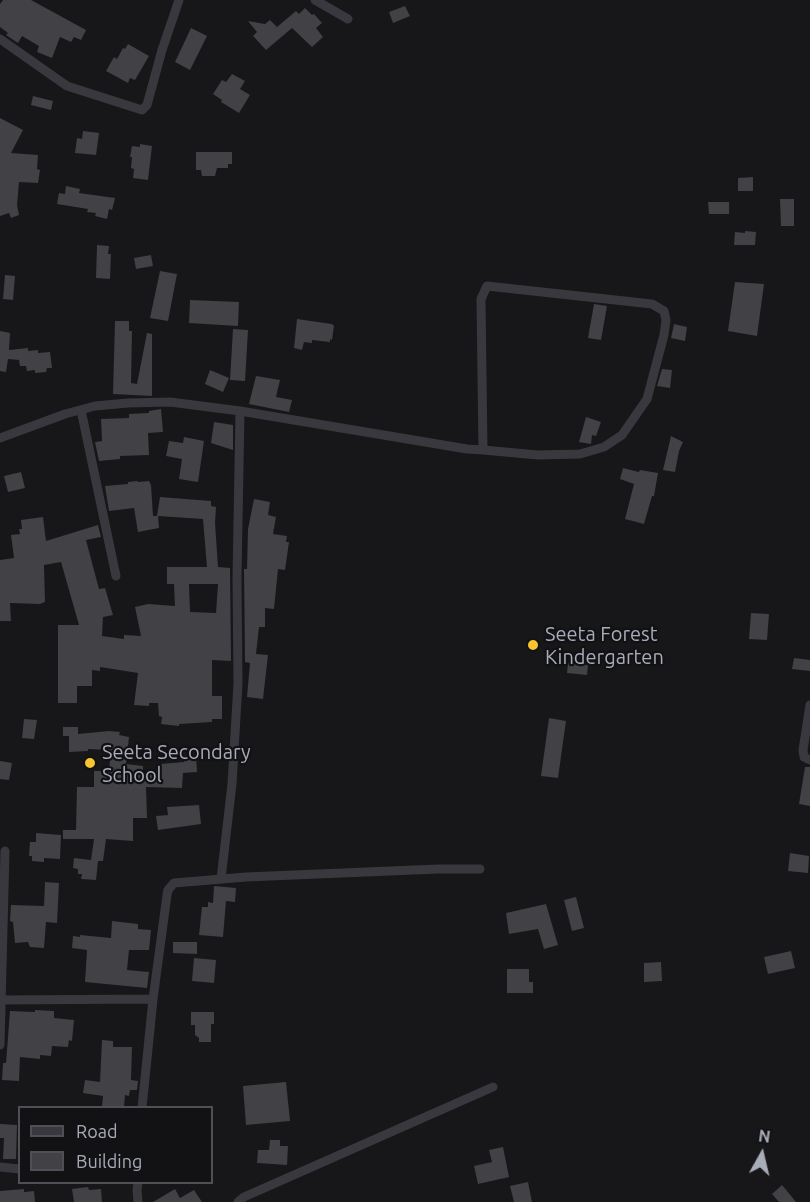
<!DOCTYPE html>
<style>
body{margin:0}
#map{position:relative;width:810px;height:1202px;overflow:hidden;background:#171719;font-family:Ubuntu,sans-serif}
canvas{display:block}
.legend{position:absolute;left:18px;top:1106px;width:195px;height:78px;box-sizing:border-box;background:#121214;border:2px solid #4e5056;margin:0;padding:8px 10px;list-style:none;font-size:18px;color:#a8acb9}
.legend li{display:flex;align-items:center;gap:12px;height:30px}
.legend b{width:30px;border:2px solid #4e5056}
.north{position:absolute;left:732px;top:1124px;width:60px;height:60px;-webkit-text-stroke:4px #121214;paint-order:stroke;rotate:8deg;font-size:16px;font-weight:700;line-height:24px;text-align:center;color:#a8acb9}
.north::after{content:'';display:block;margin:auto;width:21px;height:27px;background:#a8acb9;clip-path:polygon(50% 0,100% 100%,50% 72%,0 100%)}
</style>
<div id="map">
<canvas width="810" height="1202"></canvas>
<ul class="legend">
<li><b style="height:8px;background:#38383e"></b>Road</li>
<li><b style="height:16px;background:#414146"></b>Building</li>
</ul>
<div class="north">N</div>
</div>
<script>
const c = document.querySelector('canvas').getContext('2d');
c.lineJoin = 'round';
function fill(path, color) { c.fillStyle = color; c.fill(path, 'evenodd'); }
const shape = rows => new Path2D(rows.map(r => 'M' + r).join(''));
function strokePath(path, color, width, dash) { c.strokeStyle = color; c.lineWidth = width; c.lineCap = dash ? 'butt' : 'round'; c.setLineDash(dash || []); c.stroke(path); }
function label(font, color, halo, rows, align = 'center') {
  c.font = font + ' Ubuntu,sans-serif'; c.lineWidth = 4.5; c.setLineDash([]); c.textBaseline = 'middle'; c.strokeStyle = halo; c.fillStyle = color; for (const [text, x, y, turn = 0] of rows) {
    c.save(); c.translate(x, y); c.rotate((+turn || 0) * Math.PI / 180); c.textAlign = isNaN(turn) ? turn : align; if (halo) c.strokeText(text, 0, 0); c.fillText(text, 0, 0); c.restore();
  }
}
fill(shape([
 [3,0,31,0,86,30,81,40,74,37,71,42,60,37,52,58,37,52,39,46,22,36,18,43,6,35,8,33,0,27,0,4],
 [405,6,410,16,393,23,389,12],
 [305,8,312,15,314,14,322,23,316,28,323,37,312,47,292,28,266,50,253,36,257,32,248,21,265,24,270,20,277,27,296,11,299,14],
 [191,28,207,36,190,70,175,62],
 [128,44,149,56,135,80,130,78,128,83,106,71,114,57,117,59,123,48,125,49],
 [232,74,245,81,240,89,250,95,239,113,221,102,222,100,213,94,222,80,226,82],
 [33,96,53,101,51,110,31,105],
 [0,118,23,130,11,153,38,155,37,169,40,170,38,183,19,182,17,205,19,215,11,218,9,213,0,216],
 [83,131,99,133,96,155,75,153,77,138,82,139],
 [140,144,152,146,148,180,133,178,134,169,131,168,132,157,130,157,132,146,140,147],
 [196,152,232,152,232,164,228,164,228,168,217,168,215,176,202,176,201,170,196,170],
 [753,177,753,191,738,191,738,178],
 [66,186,80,189,79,193,115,198,112,210,109,209,107,219,95,216,96,213,87,212,88,209,57,204,59,193,65,194],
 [780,199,794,199,794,226,781,226],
 [708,202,729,202,729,214,709,214],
 [745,231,756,232,755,245,734,245,735,232,745,233],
 [97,245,109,246,108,254,111,254,110,279,96,278],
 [151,255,153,266,136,269,134,258],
 [160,271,177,274,168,321,150,318],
 [5,275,15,276,13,300,3,299],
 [735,282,764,284,757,336,728,331],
 [190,300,239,302,238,326,189,323],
 [594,304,607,306,601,340,588,338],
 [297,319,332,324,334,326,332,340,330,339,330,342,312,340,312,343,304,342,302,350,294,348],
 [115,321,129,321,129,331,132,331,131,383,137,384,147,333,152,334,152,396,113,394],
 [674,324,687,327,685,341,671,338],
 [233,329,248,330,245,381,230,380],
 [0,331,10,333,9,350,28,348,28,351,38,350,38,353,50,352,52,368,47,368,46,372,35,373,35,370,27,371,26,366,20,366,19,360,8,359,6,372,0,371],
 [662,369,672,370,670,388,657,386],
 [210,370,229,378,223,392,205,384],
 [256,376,280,380,276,397,292,400,289,412,249,404],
 [161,409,163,432,148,433,149,455,120,456,120,459,99,461,95,442,102,441,101,419,129,418,129,414,149,413,149,411],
 [586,417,601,422,596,436,592,435,591,444,579,442],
 [214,422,233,425,233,450,211,443],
 [671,436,683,442,679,451,675,472,663,470],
 [184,437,204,441,198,482,179,479,182,459,166,456,169,441,183,443],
 [623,468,639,472,640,470,658,473,654,496,652,496,644,524,625,519,634,484,620,479],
 [21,472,25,488,8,492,4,476],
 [137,481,138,482,149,481,151,485,153,516,157,516,160,497,211,501,211,506,216,507,215,523,218,567,230,568,231,661,212,660,212,696,222,696,222,719,212,719,212,722,179,724,179,726,161,724,162,717,159,716,158,703,149,703,149,706,134,705,138,673,100,667,100,671,92,670,92,686,77,686,77,703,58,703,58,625,79,625,61,562,44,565,45,602,40,604,10,603,11,621,0,621,0,560,14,558,11,535,20,534,19,529,22,529,21,520,43,517,46,541,98,525,101,537,86,540,99,589,105,588,113,615,103,617,102,636,124,639,124,635,141,636,135,607,148,604,175,606,174,584,167,584,167,567,207,567,203,519,158,516,159,528,138,532,134,508,109,511,105,486,128,484,128,482],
 [189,584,218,584,216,613,190,612],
 [254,499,270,502,268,515,276,517,273,534,287,536,286,542,289,542,285,570,278,569,274,609,265,608,265,627,259,627,256,654,268,655,263,699,247,697,250,663,245,662,244,569,247,569,248,529],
 [751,613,769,614,767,640,749,639],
 [794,658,810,660,810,671,792,669],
 [568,663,588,665,587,675,567,673],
 [549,718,566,721,558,778,541,776],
 [24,719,37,720,34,739,22,738],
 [63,727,78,727,78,734,109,731,120,732,119,735,129,737,126,764,143,766,143,773,161,772,161,764,184,762,184,755,196,755,197,772,183,773,182,788,146,787,147,818,133,818,133,841,106,839,103,861,98,861,96,880,81,879,82,874,78,874,78,869,73,868,74,858,91,860,94,839,63,839,63,830,76,830,77,787,94,787,94,771,109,771,111,750,88,749,88,751,69,752,69,736,63,736],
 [0,761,12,763,9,780,0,779],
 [805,767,810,767,810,806,799,804],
 [199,805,201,824,158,830,156,816,168,815,167,807],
 [36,833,61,835,60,859,44,858,44,862,32,861,32,856,29,856,30,842,36,842],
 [790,853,809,856,808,873,788,871],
 [45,882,59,883,57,923,46,922,44,948,30,947,28,942,15,943,13,922,10,921,11,905,44,906],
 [214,886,236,888,235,902,226,901,223,937,199,935,202,907,208,907,208,902,213,903],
 [576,897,584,928,572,931,564,900],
 [546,904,558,945,544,949,538,929,509,934,506,913],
 [112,921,138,924,138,929,151,930,149,950,129,950,127,970,149,972,147,988,85,982,87,950,72,948,73,936,80,937,80,935,111,938],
 [173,942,197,942,197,954,173,953],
 [791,951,795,968,768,974,764,957],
 [194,958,216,960,214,983,192,981],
 [661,962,662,981,644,982,644,963],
 [507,969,529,969,529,982,533,982,533,993,507,993],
 [35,1010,54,1011,54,1018,74,1020,72,1041,69,1040,68,1047,52,1046,51,1056,40,1055,40,1059,20,1057,19,1081,2,1080,3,1063,6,1063,10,1011,35,1012],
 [191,1012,214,1012,214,1024,211,1024,211,1042,199,1042,199,1038,195,1035,195,1025,191,1025],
 [102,1040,113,1041,113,1047,132,1047,131,1080,138,1081,137,1090,130,1090,129,1096,125,1095,124,1107,102,1106,103,1096,83,1093,85,1080,100,1082],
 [286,1082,290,1121,246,1125,243,1086],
 [0,1124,17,1125,16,1159,3,1159,4,1138,0,1138],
 [270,1140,280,1140,280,1146,288,1146,287,1165,257,1163,258,1150,269,1150],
 [503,1147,509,1177,478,1184,474,1166,492,1162,489,1150],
 [528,1182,532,1202,514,1202,510,1186],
 [782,1185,796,1202,779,1202,772,1194],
 [88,1187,89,1190,101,1189,102,1202,74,1202,72,1189],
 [24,1189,24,1192,34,1191,35,1202,0,1202,0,1191],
 [175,1189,180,1198,194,1190,202,1202,153,1202]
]), '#414146');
strokePath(shape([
 [315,0,348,19],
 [0,39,67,86,142,110,147,105,162,50,179,0],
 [81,410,116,576],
 [0,438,65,414,95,406,128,403,170,402,240,411,467,449,483,450,538,455,580,454,604,447,622,435,647,399,664,335,666,320,664,311,652,304,487,286,481,299,483,450],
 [810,705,803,750,804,757,810,760],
 [221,879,232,784,238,683,237,577,240,411],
 [153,999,167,895,168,890,174,883,246,877,438,869,480,869],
 [0,1000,153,999,142,1108],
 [0,1045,5,851],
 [0,1167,20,1169],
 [138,1202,137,1190,138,1182],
 [238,1202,244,1197,493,1087]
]), '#38383e', 9);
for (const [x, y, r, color] of [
 [533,645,6,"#f8c42f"],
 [90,763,6,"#f8c42f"]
]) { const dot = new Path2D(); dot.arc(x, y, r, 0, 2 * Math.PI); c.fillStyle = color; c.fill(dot); strokePath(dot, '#121214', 2); }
label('20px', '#a8acb9', '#121214', [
 ["Seeta Forest",545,634],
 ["Kindergarten",545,657],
 ["Seeta Secondary",102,752],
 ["School",102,775]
], 'left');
</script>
